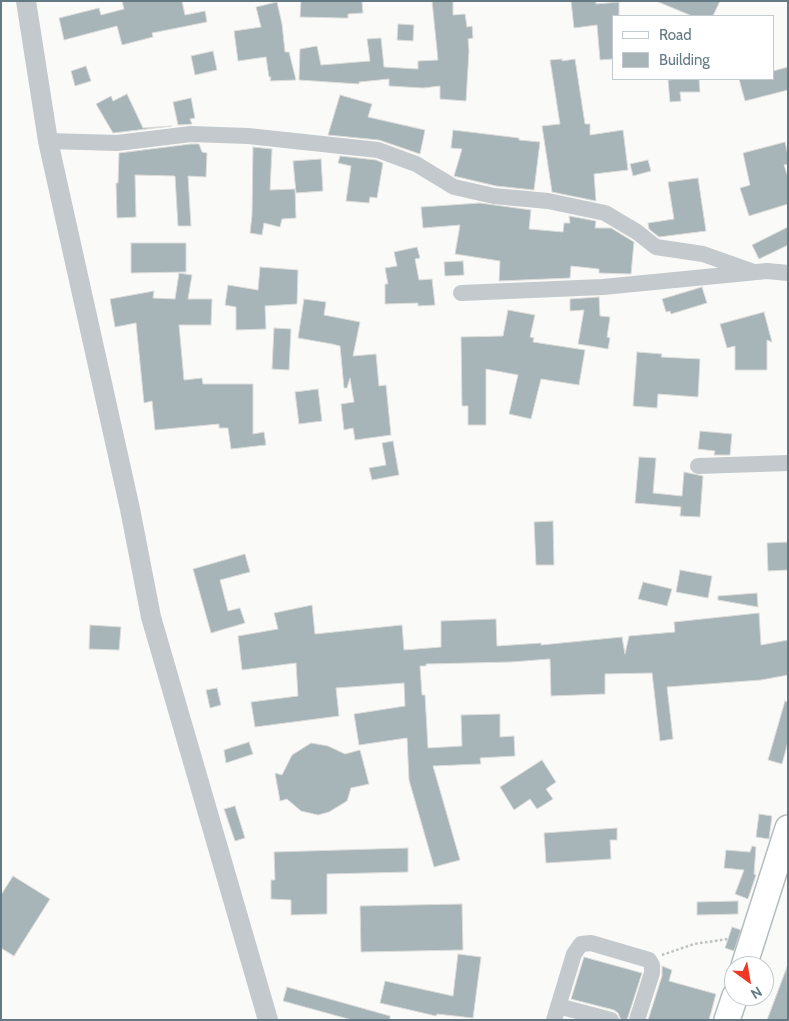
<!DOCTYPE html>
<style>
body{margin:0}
#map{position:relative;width:789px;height:1021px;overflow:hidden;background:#fafaf8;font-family:Cabin,sans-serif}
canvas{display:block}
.frame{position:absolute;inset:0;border:2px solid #637a85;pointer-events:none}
.legend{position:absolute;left:612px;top:15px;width:162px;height:65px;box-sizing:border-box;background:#fff;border:1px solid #c1cace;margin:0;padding:6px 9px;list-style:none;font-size:15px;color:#637a85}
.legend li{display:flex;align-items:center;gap:10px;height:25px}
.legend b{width:25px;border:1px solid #c1cace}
.north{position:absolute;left:724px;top:956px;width:50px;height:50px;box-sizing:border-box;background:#fff;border:1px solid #c1cace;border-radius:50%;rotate:148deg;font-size:14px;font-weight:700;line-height:20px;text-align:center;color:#637a85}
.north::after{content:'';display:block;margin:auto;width:18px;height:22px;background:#ee3724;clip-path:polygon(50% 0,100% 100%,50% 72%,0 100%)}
</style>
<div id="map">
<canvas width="789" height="1021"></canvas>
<div class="frame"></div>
<ul class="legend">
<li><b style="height:6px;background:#fff"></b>Road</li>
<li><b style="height:14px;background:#a7b4b8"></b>Building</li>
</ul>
<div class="north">N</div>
</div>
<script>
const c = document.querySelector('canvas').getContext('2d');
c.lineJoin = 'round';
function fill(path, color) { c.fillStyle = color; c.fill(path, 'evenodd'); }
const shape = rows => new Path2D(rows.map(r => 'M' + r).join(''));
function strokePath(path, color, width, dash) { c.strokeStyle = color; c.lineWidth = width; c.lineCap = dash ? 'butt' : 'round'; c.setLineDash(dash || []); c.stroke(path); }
const building = shape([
 [122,1,182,1,185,15,205,11,207,22,152,33,153,37,122,45,117,26,64,40,59,18,99,8,101,15,124,9,122,1],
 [301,1,362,1,363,13,348,14,348,18,342,18,300,17,301,1],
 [432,1,453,1,453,15,465,14,467,27,472,26,473,38,468,39,469,51,466,101,440,99,440,86,423,88,389,86,389,79,359,82,359,84,299,80,300,49,317,46,321,65,370,61,367,39,381,38,384,67,418,69,418,61,438,60,432,1],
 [571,1,596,1,596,4,619,2,619,16,613,16,613,59,600,60,597,25,574,28,571,1],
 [656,1,720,1,713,16,692,16,656,1],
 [277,2,282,24,285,52,289,52,296,80,270,81,271,77,269,77,266,57,238,61,234,31,261,27,256,7,277,2],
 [398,24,414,25,413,41,397,40,398,24],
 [213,51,217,70,195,75,191,56,213,51],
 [562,59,562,61,575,59,585,124,590,124,590,135,623,130,628,170,594,174,596,201,552,192,542,126,560,124,550,60,562,59],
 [86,66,91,81,75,86,71,71,86,66],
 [788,67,788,90,745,101,739,79,773,79,773,71,788,67],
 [680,79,699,79,700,92,680,92,681,101,670,102,668,80,680,79],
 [127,94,143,128,172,126,113,133,96,104,111,96,113,101,127,94],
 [340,95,372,104,368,117,425,130,420,154,379,140,328,135,340,95],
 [191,98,195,118,190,119,192,124,178,125,173,102,191,98],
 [453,130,519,138,519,140,540,142,534,190,496,186,454,176,462,149,451,148,453,130],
 [785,142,788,155,788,164,784,165,788,177,788,204,749,216,740,188,750,185,743,153,785,142],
 [191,144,199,144,202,152,207,153,206,177,188,176,191,226,178,226,175,176,135,175,136,217,117,218,116,183,118,183,119,153,191,144],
 [253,147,272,149,270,190,295,189,296,218,282,219,280,227,264,223,262,235,250,233,252,215,253,147],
 [340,156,376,160,383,163,377,198,370,197,369,203,346,201,351,166,338,163,340,156],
 [321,159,323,191,296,193,293,161,321,159],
 [648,160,651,171,633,176,630,164,648,160],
 [698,178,706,231,659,237,649,229,648,223,674,219,668,182,698,178],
 [480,203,531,210,529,229,563,232,564,223,570,223,569,216,596,221,595,228,611,228,634,242,631,274,599,273,599,269,571,266,570,278,499,281,500,261,455,254,460,225,423,228,421,207,480,203],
 [788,227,788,245,759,259,752,245,788,227],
 [131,243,186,243,186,272,131,273,131,243],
 [417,247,420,258,415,259,419,280,432,279,435,305,418,306,418,303,385,304,385,284,388,284,385,268,397,266,394,252,417,247],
 [463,261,464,275,445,276,444,262,463,261],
 [260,267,298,270,297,304,265,306,266,329,236,330,236,307,225,305,228,285,258,290,260,267],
 [179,273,192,275,188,299,212,299,211,325,179,325,184,380,202,378,203,384,253,384,253,434,264,432,266,445,231,449,228,428,219,428,219,424,155,430,152,401,144,403,136,323,115,327,110,299,154,291,153,298,175,299,179,273],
 [702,287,707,303,671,314,670,311,666,312,662,299,702,287],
 [599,297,600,316,610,317,607,337,610,338,608,349,578,344,584,310,570,311,570,299,599,297],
 [304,299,326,302,324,315,360,322,353,356,376,354,379,386,386,385,391,435,355,440,353,428,344,430,341,404,354,402,350,378,347,388,344,388,340,346,332,344,298,338,304,299],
 [508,310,535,315,530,337,534,338,533,342,585,350,579,385,541,379,531,419,509,414,518,375,486,369,486,425,468,425,468,406,462,406,461,337,503,336,508,310],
 [764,312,772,342,767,340,767,370,735,370,735,346,727,348,720,324,764,312],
 [274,328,291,329,289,370,272,369,274,328],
 [637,352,662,354,661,357,700,359,698,397,658,394,657,408,633,406,637,352],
 [318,389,322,421,299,424,295,392,318,389],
 [700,431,732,434,730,455,714,455,715,451,698,449,700,431],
 [393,441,399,475,372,480,369,468,386,465,382,443,393,441],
 [639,457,656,458,653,493,682,496,684,472,703,476,700,517,680,516,681,507,635,503,639,457],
 [553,521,554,565,536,565,534,522,553,521],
 [788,542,788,570,768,571,767,543,788,542],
 [245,554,250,572,220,580,228,611,240,608,245,623,211,633,193,569,245,554],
 [680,570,712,576,708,598,676,592,680,570],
 [643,582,672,589,667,606,638,599,643,582],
 [757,593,758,607,718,600,718,596,757,593],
 [312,605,315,634,402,625,404,650,441,647,441,621,496,619,497,646,541,643,541,645,622,637,625,654,629,636,675,632,674,622,759,613,761,645,788,640,788,675,761,680,667,687,673,739,660,741,652,673,605,674,605,694,551,696,550,659,511,662,426,664,426,666,420,666,422,695,425,695,428,748,462,746,461,715,500,714,500,737,514,736,515,756,480,758,481,764,433,766,460,860,434,867,409,780,407,738,359,745,354,714,405,706,404,683,336,688,339,716,255,727,251,702,298,696,296,663,242,670,238,636,278,629,274,613,312,605],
 [90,625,121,627,119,650,89,649,90,625],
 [217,688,221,705,210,708,206,690,217,688],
 [785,701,788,702,788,742,782,764,768,760,785,701],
 [249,742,253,754,226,763,224,750,249,742],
 [311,743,328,746,345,754,360,750,369,784,351,788,347,801,329,812,318,815,301,811,287,799,280,801,275,773,282,775,292,755,311,743],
 [542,760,556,782,546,789,553,799,537,809,530,799,514,810,500,787,542,760],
 [235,806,245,838,235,841,224,809,235,806],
 [759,814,772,816,769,839,756,837,759,814],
 [617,828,617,840,610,840,611,859,546,863,544,833,617,828],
 [752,846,756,847,754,874,756,875,748,899,735,894,744,870,724,868,726,850,750,852,752,846],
 [408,848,408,872,327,874,327,914,291,915,291,900,271,899,271,880,275,880,274,852,408,848],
 [13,876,50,899,14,956,1,948,1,895,13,876],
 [738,901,738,914,697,915,697,902,738,901],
 [462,904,463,950,361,952,360,906,462,904],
 [732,927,741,930,734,951,725,948,732,927],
 [458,954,481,957,473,1018,437,1014,436,1016,380,1003,385,981,453,996,458,954],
 [584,957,642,973,627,1020,621,1020,618,1013,614,1010,571,999,584,957],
 [662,966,672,970,669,981,716,994,709,1020,648,1020,662,976,662,966],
 [787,967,788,1020,767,1020,787,967],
 [287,987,390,1016,390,1020,352,1020,283,1001,287,987]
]);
fill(building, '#a7b4b8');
strokePath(building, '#dcdcda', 1);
const primary = shape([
 [744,966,788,828],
 [727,1020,735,996]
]);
strokePath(primary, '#b4bcbf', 28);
strokePath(shape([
 [662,955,694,944,728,939]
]), '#bbc0c2', 2.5, [2.5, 2.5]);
strokePath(shape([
 [48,141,117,143,191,134,248,136,378,150,416,164,454,187,494,196,548,201,605,213,637,232,656,247,703,254,754,272],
 [461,293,603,287,767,271,788,273],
 [698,466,788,463],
 [558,1006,611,1020],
 [554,1020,574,954,581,944,591,943,649,960,652,965,652,973,637,1020]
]), '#c3c9cc', 16);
strokePath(shape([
 [26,1,48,141,130,509,151,617,268,1020]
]), '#c3c9cc', 20);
strokePath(primary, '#fff', 25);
</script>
